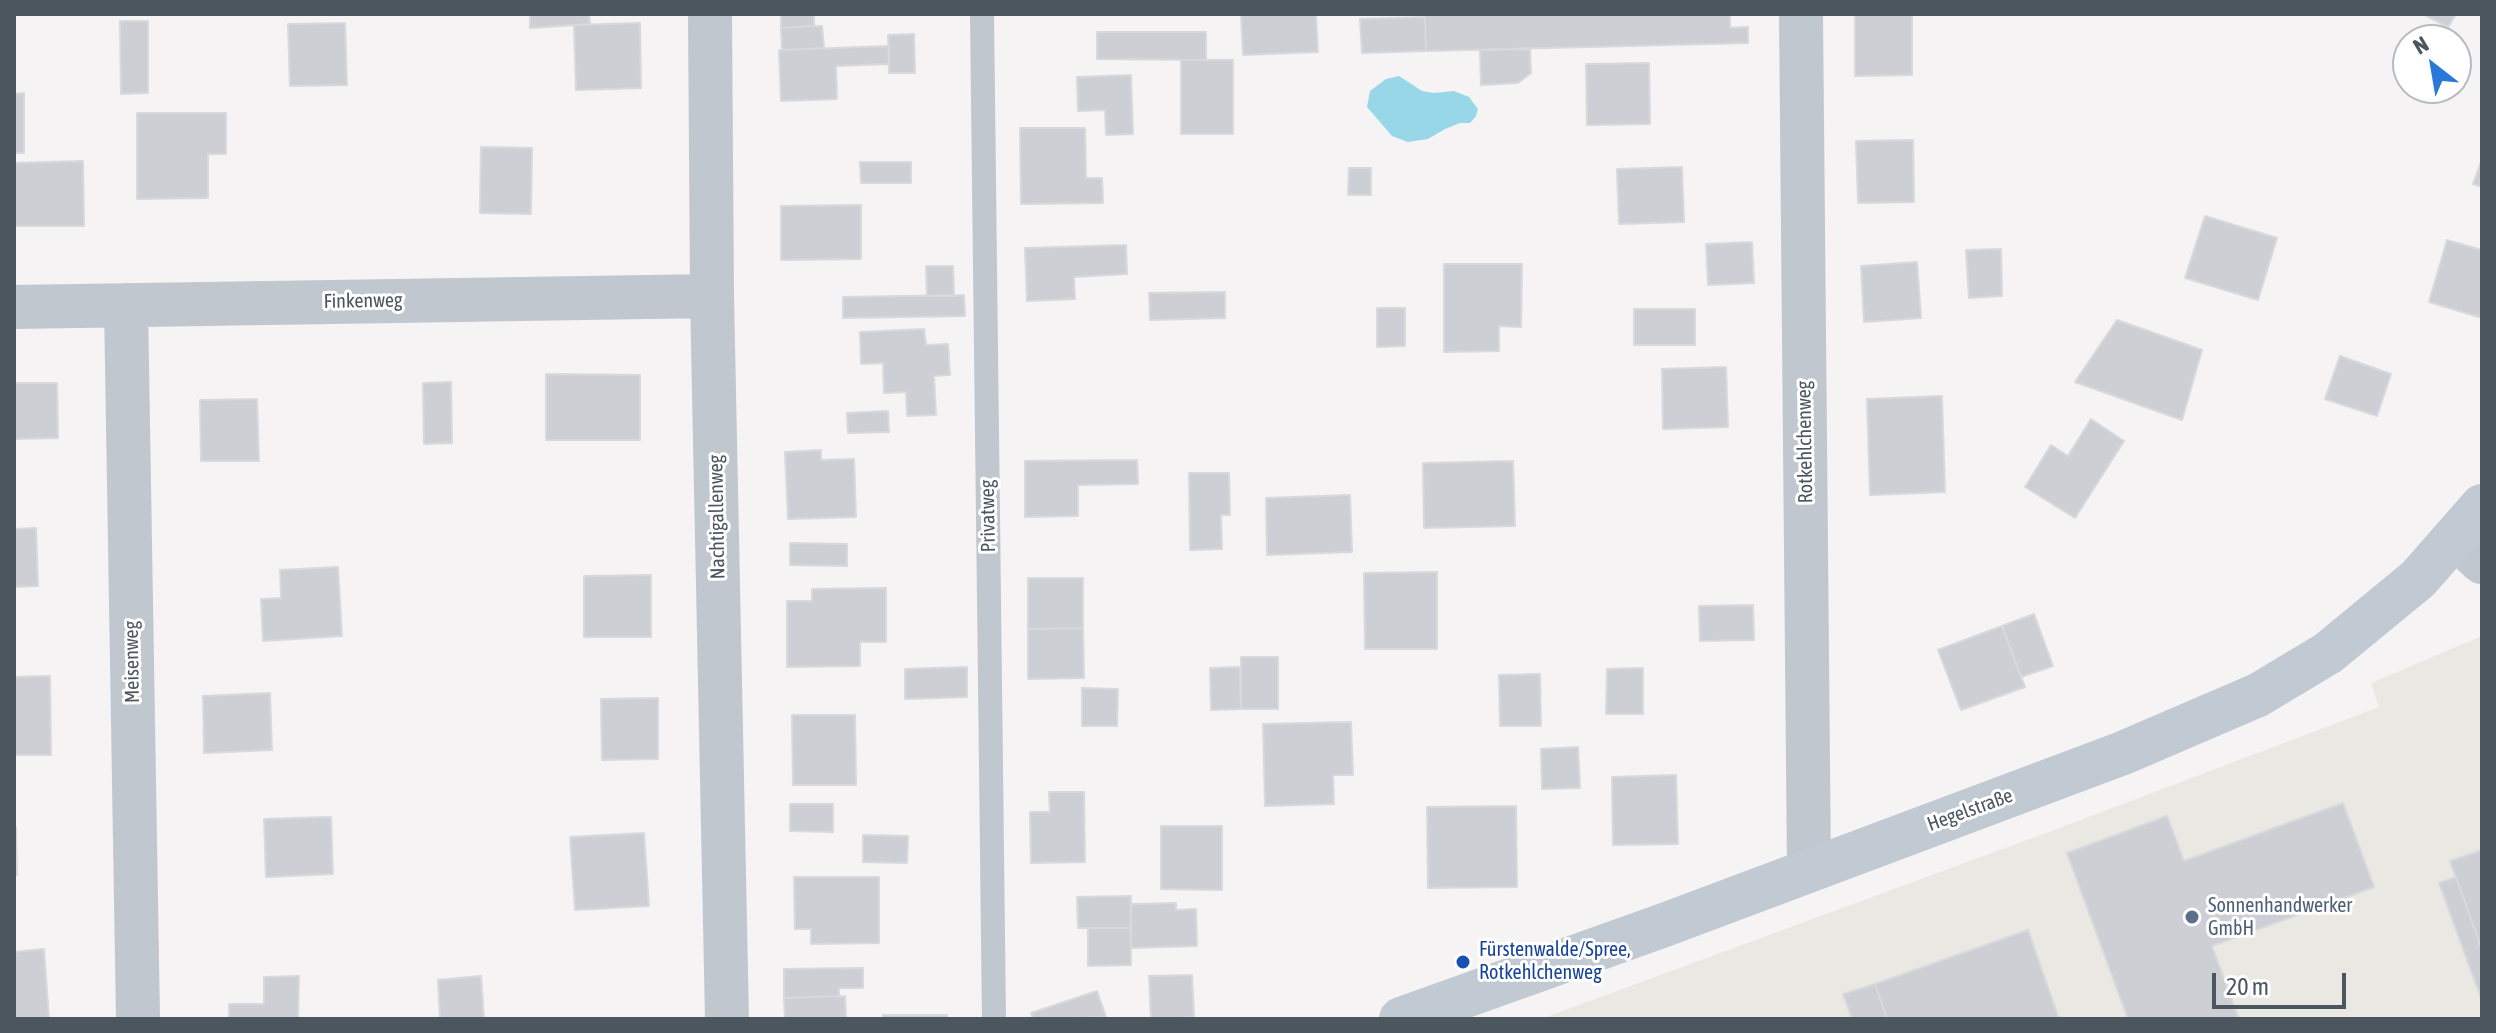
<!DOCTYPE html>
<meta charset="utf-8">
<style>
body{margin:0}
#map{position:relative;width:2496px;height:1033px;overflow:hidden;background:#f5f3f3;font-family:"Asap Condensed",sans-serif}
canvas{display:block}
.frame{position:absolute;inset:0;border:16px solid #4c565f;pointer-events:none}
.north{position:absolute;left:2392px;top:24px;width:80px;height:80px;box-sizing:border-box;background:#fff;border:2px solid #b7bbbf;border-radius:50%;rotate:329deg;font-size:22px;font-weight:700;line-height:32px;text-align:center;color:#4c565f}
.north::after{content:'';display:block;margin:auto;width:28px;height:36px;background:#2a79d8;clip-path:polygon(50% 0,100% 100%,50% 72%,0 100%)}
.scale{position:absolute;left:2212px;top:973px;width:134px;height:36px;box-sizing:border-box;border:4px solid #4c565f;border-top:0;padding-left:10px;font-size:24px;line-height:28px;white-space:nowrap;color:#4c565f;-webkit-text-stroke:6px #fff;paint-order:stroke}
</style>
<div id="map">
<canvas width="2496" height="1033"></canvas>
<div class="frame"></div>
<div class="north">N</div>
<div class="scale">20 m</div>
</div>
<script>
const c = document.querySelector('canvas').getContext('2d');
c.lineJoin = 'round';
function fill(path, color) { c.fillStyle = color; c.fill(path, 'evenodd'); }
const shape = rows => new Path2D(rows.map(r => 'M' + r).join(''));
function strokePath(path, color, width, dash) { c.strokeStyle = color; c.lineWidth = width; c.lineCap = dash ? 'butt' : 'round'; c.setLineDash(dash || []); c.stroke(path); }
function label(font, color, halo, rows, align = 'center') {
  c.font = font + ' "Asap Condensed",sans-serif'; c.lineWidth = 6; c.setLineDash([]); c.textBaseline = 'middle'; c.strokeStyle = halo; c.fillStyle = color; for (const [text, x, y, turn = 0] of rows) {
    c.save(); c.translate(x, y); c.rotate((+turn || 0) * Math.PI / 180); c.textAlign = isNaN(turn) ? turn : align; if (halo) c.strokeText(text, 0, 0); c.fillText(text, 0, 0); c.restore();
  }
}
fill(shape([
 [2482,636,2482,1019,1541,1019,2057,829,2379,707,2371,683]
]), '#eae8e2');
fill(shape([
 [1399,76,1422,91,1434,93,1454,91,1469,97,1478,109,1476,116,1470,123,1460,123,1445,129,1428,139,1408,142,1392,136,1367,107,1370,91,1386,79]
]), '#97d7e7');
const building = shape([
 [530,14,589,14,590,24,530,28,530,14],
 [781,14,814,14,814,26,781,28,781,14],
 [1241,14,1316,14,1318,52,1243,55,1241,14],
 [1425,14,1730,14,1730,28,1748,27,1748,43,1426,51,1425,14],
 [1912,14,1912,75,1855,76,1855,15,1912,14],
 [2423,14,2456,14,2448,27,2423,14],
 [1425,17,1426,51,1362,53,1360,19,1425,17],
 [120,21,148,21,148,93,121,94,120,21],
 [345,23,347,85,290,86,288,24,345,23],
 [640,23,641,88,576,90,574,25,640,23],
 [814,26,822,26,824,48,782,50,781,28,814,26],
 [1097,32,1206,32,1206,60,1097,59,1097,32],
 [914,34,915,73,889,73,888,35,914,34],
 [889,46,889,64,836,66,837,99,781,101,779,50,889,46],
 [1530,49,1531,73,1518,83,1481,85,1480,50,1530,49],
 [1181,60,1233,60,1233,134,1181,134,1181,60],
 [1649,63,1650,124,1587,125,1586,64,1649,63],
 [1131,75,1133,134,1106,135,1105,110,1078,111,1077,77,1131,75],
 [24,93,24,153,14,153,14,94,24,93],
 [137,113,226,113,226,154,208,154,208,198,137,199,137,113],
 [1020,128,1085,128,1086,178,1102,178,1103,203,1021,204,1020,128],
 [1913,140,1914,202,1858,203,1856,141,1913,140],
 [481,147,532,148,531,214,480,213,481,147],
 [2482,159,2482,187,2473,184,2482,159],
 [83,161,84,226,14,226,14,163,83,161],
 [860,162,911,162,911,183,861,183,860,162],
 [1682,167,1684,222,1619,224,1617,169,1682,167],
 [1349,168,1371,168,1371,195,1348,195,1349,168],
 [861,205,861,259,781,260,781,206,861,205],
 [2205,216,2277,238,2258,300,2185,278,2205,216],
 [2447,240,2482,250,2482,318,2429,302,2447,240],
 [1752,242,1754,283,1708,285,1706,244,1752,242],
 [1126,245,1127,274,1074,277,1075,299,1027,301,1025,248,1126,245],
 [2001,249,2002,296,1969,298,1966,250,2001,249],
 [1917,262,1921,318,1864,322,1861,266,1917,262],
 [1444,264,1522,264,1521,327,1499,326,1499,351,1444,352,1444,264],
 [926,266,953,266,954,296,927,296,926,266],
 [1225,292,1225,318,1150,320,1149,293,1225,292],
 [964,295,965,316,843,318,843,297,964,295],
 [1377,308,1405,308,1405,346,1377,347,1377,308],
 [1634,309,1695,309,1695,345,1634,345,1634,309],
 [2117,320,2202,350,2182,420,2075,382,2117,320],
 [924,329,926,345,948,344,950,375,934,376,936,415,907,416,906,392,884,393,883,363,861,364,860,332,924,329],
 [2340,356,2391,374,2377,416,2325,399,2340,356],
 [1726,367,1728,427,1663,429,1662,369,1726,367],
 [546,374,640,375,640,440,546,440,546,374],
 [451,382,452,443,424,444,423,383,451,382],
 [14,383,57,383,58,438,14,439,14,383],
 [1942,396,1945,492,1870,495,1867,399,1942,396],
 [257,399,259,461,201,461,200,400,257,399],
 [888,411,889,432,848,433,847,413,888,411],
 [2091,419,2124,441,2075,518,2025,487,2051,445,2068,456,2091,419],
 [821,450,821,460,854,459,856,517,788,519,785,452,821,450],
 [1137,460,1138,484,1078,485,1078,516,1025,517,1025,461,1137,460],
 [1513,461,1515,526,1424,528,1423,463,1513,461],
 [1189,473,1229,473,1230,515,1221,515,1222,549,1190,550,1189,473],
 [1350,495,1352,552,1267,555,1266,498,1350,495],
 [36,528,38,586,14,587,14,529,36,528],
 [790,543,847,544,847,566,790,565,790,543],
 [338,567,342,636,263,641,261,599,281,598,280,570,338,567],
 [1437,572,1437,649,1365,649,1364,573,1437,572],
 [651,575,651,637,584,637,584,576,651,575],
 [1028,578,1083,578,1083,628,1028,629,1028,578],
 [886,588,886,642,860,642,860,666,787,667,787,601,812,601,812,589,886,588],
 [1753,605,1754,640,1700,641,1699,606,1753,605],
 [2034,614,2053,666,2021,677,2002,626,2034,614],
 [2002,626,2025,687,1961,710,1938,650,2002,626],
 [1083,628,1084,678,1028,679,1028,629,1083,628],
 [1241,657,1278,657,1278,709,1241,709,1241,657],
 [967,667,967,697,905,699,905,669,967,667],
 [1240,667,1241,709,1211,710,1210,668,1240,667],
 [1643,668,1643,714,1606,714,1607,669,1643,668],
 [1540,674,1541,726,1500,726,1499,675,1540,674],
 [50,676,51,755,14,755,14,677,50,676],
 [1082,688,1118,689,1117,726,1082,726,1082,688],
 [270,693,272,750,204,753,203,696,270,693],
 [658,698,658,759,602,760,601,699,658,698],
 [792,715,855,715,856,785,793,785,792,715],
 [1351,722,1353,775,1333,775,1334,804,1265,806,1263,724,1351,722],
 [1578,747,1580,788,1542,789,1541,749,1578,747],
 [1676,775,1678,844,1613,845,1612,777,1676,775],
 [1049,792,1084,792,1085,862,1031,863,1030,812,1050,812,1049,792],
 [2343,803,2374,887,2212,946,2239,1019,2128,1019,2067,853,2167,816,2184,861,2343,803],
 [790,804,833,804,833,832,790,831,790,804],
 [1516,806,1517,887,1428,888,1427,807,1516,806],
 [331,817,333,874,266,877,264,819,331,817],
 [1161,826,1222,826,1222,890,1161,889,1161,826],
 [14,827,16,827,17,875,14,875,14,827],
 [644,833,649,906,575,910,570,837,644,833],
 [863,835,908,836,907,863,863,862,863,835],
 [2482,850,2482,950,2450,861,2482,850],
 [794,877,879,877,879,943,811,944,811,929,795,929,794,877],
 [2456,877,2482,950,2482,1001,2439,883,2456,877],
 [1131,896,1131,928,1078,928,1077,897,1131,896],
 [1176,903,1176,910,1196,909,1197,946,1131,948,1131,904,1176,903],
 [1088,928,1131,928,1131,965,1088,966,1088,928],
 [2028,930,2059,1019,1887,1019,1875,984,2028,930],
 [44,949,49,1019,14,1019,14,952,44,949],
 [863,968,863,988,839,988,839,996,784,998,784,969,863,968],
 [1192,975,1194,1017,1151,1019,1149,976,1192,975],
 [299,976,298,1019,229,1019,229,1004,264,1004,264,977,299,976],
 [481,976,484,1019,440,1019,438,980,481,976],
 [1875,984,1887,1019,1852,1019,1843,994,1875,984],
 [1097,991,1106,1017,1033,1019,1031,1013,1097,991],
 [845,996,846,1019,785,1019,784,998,845,996],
 [883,1015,947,1015,947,1019,883,1019,883,1015]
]);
fill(building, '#cdcfd5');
strokePath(building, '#d7d9dd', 2);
strokePath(shape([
 [982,14,994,1019]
]), '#c0c7ce', 24);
strokePath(shape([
 [710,14,712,296,727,1019],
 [1801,14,1809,870],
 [126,305,138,1019],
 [14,307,712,296],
 [2456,538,2482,562]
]), '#c0c7ce', 44);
strokePath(shape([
 [1401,1019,1667,924,2123,753,2258,695,2328,653,2418,579,2482,506]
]), '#c1c9d2', 44);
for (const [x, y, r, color] of [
 [2192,917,8,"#5c6f8a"],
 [1463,962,8,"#1a4fb4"]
]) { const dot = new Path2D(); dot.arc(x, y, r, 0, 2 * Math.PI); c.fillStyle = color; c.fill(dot); strokePath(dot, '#fff', 3); }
label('20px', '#4c565f', '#fff', [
 ["Finkenweg",363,301,-1],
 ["Rotkehlchenweg",1805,442,-91],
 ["Privatweg",988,516,-91],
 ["Nachtigallenweg",717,517,-91],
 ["Meisenweg",132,662,-91],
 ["Hegelstraße",1970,810,-20]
]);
label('20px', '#4e5e75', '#fff', [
 ["Sonnenhandwerker",2208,906],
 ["GmbH",2208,929]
], 'left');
label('20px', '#164399', '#fff', [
 ["Fürstenwalde/Spree,",1479,950],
 ["Rotkehlchenweg",1479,973]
], 'left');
</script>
